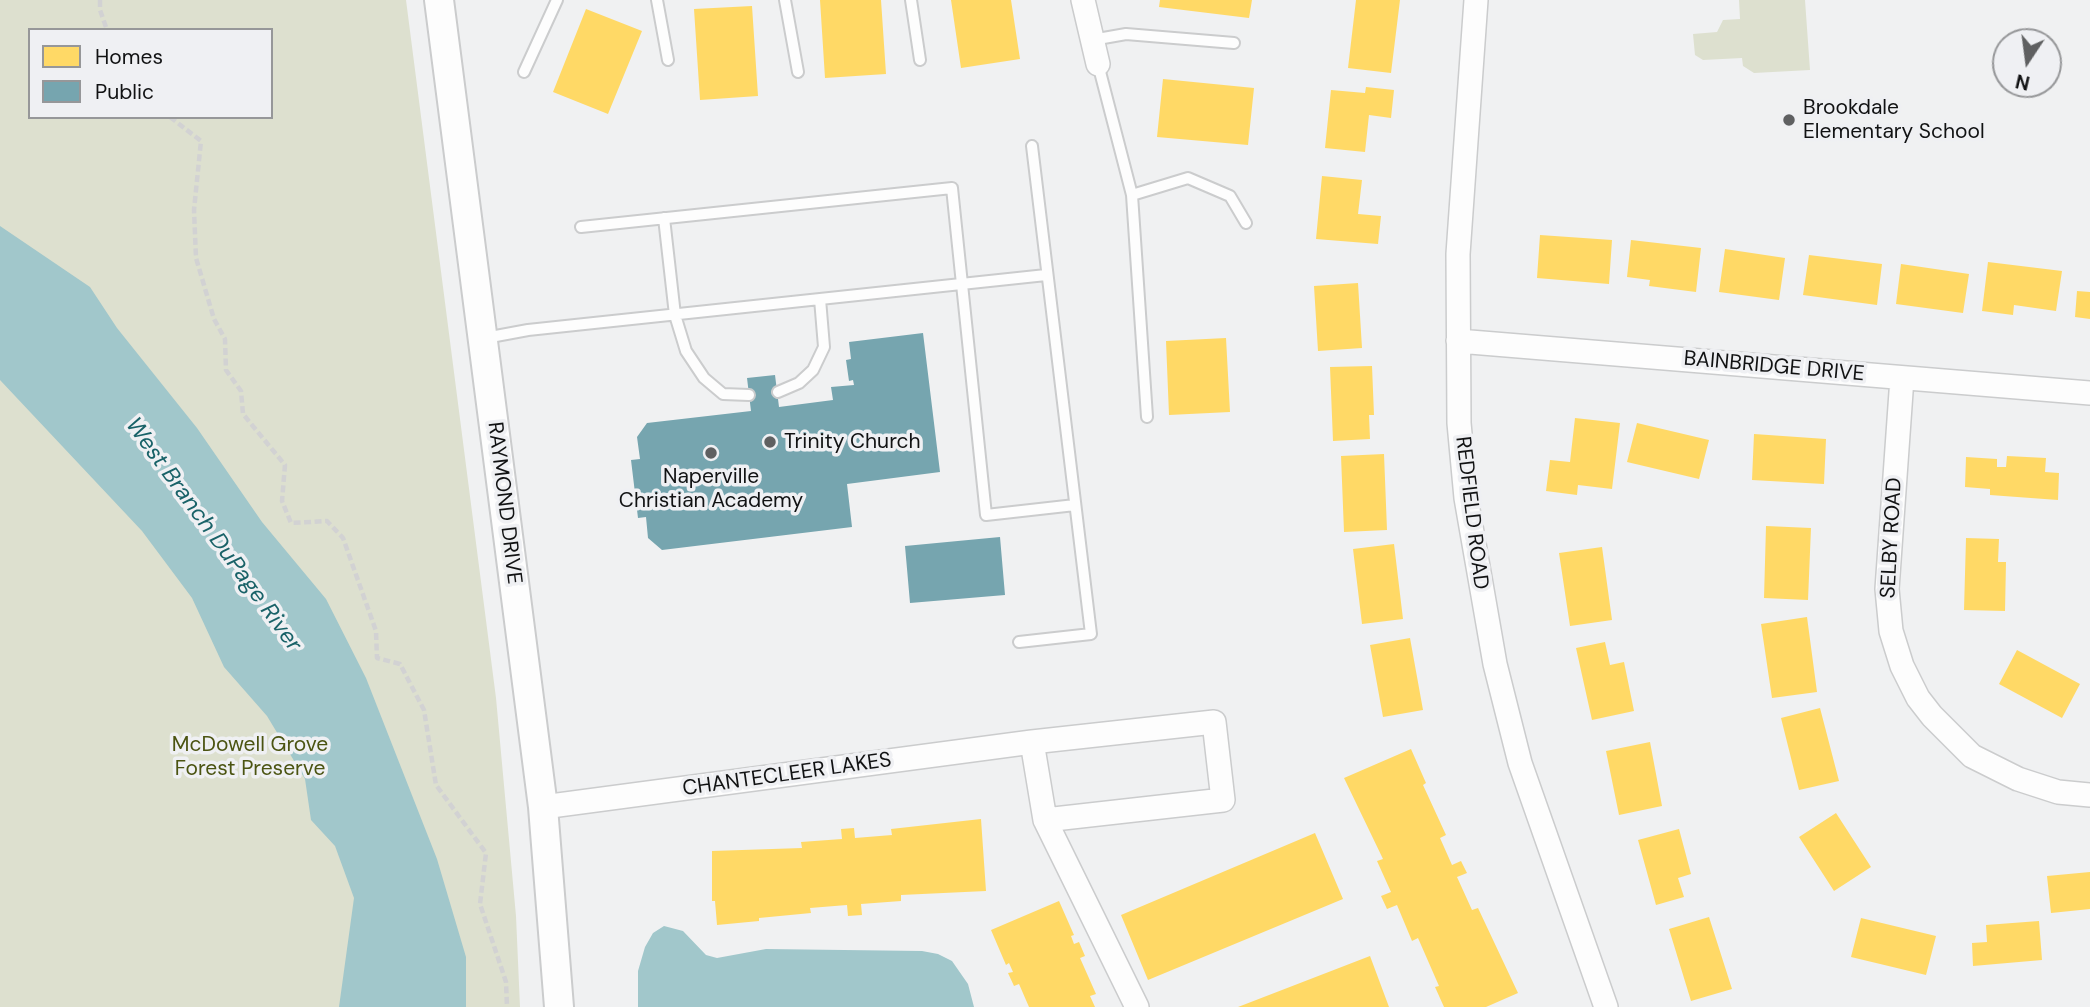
<!DOCTYPE html>
<style>
body{margin:0}
#map{position:relative;width:2090px;height:1007px;overflow:hidden;background:#f0f1f2;font-family:"DM Sans",sans-serif}
canvas{display:block}
.legend{position:absolute;left:28px;top:28px;width:245px;height:91px;box-sizing:border-box;background:#eff0f3;border:2px solid #969799;margin:0;padding:9px 12px;list-style:none;font-size:21px;color:#111213}
.legend li{display:flex;align-items:center;gap:14px;height:35px}
.legend b{width:35px;border:2px solid #969799}
.north{position:absolute;left:1992px;top:28px;width:70px;height:70px;box-sizing:border-box;background:#eff0f3;border:2px solid #969799;border-radius:50%;rotate:193deg;font-size:19px;font-weight:700;line-height:28px;text-align:center;color:#111213}
.north::after{content:'';display:block;margin:auto;width:24px;height:32px;background:#5f6061;clip-path:polygon(50% 0,100% 100%,50% 72%,0 100%)}
</style>
<div id="map">
<canvas width="2090" height="1007"></canvas>
<ul class="legend">
<li><b style="height:19px;background:#ffd966"></b>Homes</li>
<li><b style="height:19px;background:#76a5af"></b>Public</li>
</ul>
<div class="north">N</div>
</div>
<script>
const c = document.querySelector('canvas').getContext('2d');
c.lineJoin = 'round';
function fill(path, color) { c.fillStyle = color; c.fill(path, 'evenodd'); }
const shape = rows => new Path2D(rows.map(r => 'M' + r).join(''));
function strokePath(path, color, width, dash) { c.strokeStyle = color; c.lineWidth = width; c.lineCap = dash ? 'butt' : 'round'; c.setLineDash(dash || []); c.stroke(path); }
function label(font, color, halo, rows, align = 'center') {
  c.font = font + ' "DM Sans",sans-serif'; c.lineWidth = 7; c.setLineDash([]); c.textBaseline = 'middle'; c.strokeStyle = halo; c.fillStyle = color; for (const [text, x, y, turn = 0] of rows) {
    c.save(); c.translate(x, y); c.rotate((+turn || 0) * Math.PI / 180); c.textAlign = isNaN(turn) ? turn : align; if (halo) c.strokeText(text, 0, 0); c.fillText(text, 0, 0); c.restore();
  }
}
fill(shape([
 [0,0,406,0,496,698,516,916,520,1007,0,1007],
 [30,30,271,30,271,117,30,117],
 [1739,0,1805,0,1810,70,1754,73,1743,66,1742,58,1703,60,1695,55,1693,34,1717,32,1723,20,1740,19]
]), '#dde0cf');
fill(shape([
 [0,226,90,287,117,328,197,428,262,522,326,599,366,678,437,859,466,957,466,1007,339,1007,354,898,335,846,311,820,305,779,267,716,224,667,192,598,142,531,0,380],
 [664,926,683,931,706,955,717,958,766,949,922,951,938,954,952,961,968,984,974,1007,638,1007,638,971,645,947,653,933]
]), '#a1c7cb');
fill(shape([
 [820,0,881,0,886,74,825,78],
 [951,0,1011,0,1020,59,961,68],
 [1160,0,1252,0,1249,18,1159,7],
 [1356,0,1400,0,1391,73,1348,68],
 [752,6,758,96,700,100,694,9],
 [586,9,642,31,608,114,553,92],
 [1163,79,1254,88,1248,145,1157,137],
 [1366,87,1394,90,1391,118,1369,115,1365,152,1325,148,1331,90,1365,93],
 [1322,176,1362,180,1358,214,1381,216,1378,244,1316,239],
 [1540,235,1612,240,1609,284,1537,278],
 [1631,240,1701,248,1696,292,1649,286,1650,280,1627,277],
 [1725,249,1785,258,1779,300,1719,292],
 [1809,255,1882,264,1877,305,1803,295],
 [1988,262,2062,271,2056,311,2014,305,2013,315,1982,311],
 [1901,264,1969,274,1963,313,1896,304],
 [1358,283,1362,348,1318,351,1314,286],
 [2077,291,2090,292,2090,319,2075,317],
 [1226,338,1230,412,1169,415,1166,341],
 [1372,366,1374,415,1369,415,1370,439,1333,441,1330,367],
 [1575,418,1620,423,1612,489,1578,485,1577,495,1546,491,1550,460,1570,462],
 [1637,423,1709,440,1699,479,1627,462],
 [1754,434,1826,439,1824,484,1752,480],
 [1384,454,1387,530,1344,532,1341,456],
 [2007,456,2046,458,2045,472,2059,473,2058,500,1990,495,1990,489,1965,487,1966,457,1997,459,1997,467,2006,467],
 [1766,526,1811,528,1808,600,1764,598],
 [1966,538,1999,539,1998,562,2006,562,2005,611,1964,610],
 [1394,544,1403,619,1362,624,1353,549],
 [1602,547,1612,620,1570,626,1559,553],
 [1807,617,1817,692,1772,698,1761,624],
 [1410,638,1423,710,1383,717,1370,645],
 [1605,642,1610,665,1624,662,1634,711,1592,720,1576,648],
 [2017,650,2080,684,2062,718,1999,684],
 [1820,708,1839,781,1799,790,1781,718],
 [1650,742,1662,806,1619,815,1606,751],
 [1411,749,1426,783,1423,785,1446,835,1440,838,1452,865,1461,861,1467,873,1457,877,1472,910,1478,908,1518,993,1486,1007,1444,1007,1435,987,1439,986,1418,938,1412,941,1397,905,1387,909,1381,896,1391,892,1377,861,1383,859,1344,778],
 [1836,813,1871,867,1834,891,1799,837],
 [981,819,986,891,901,895,901,901,861,904,862,915,848,916,847,905,810,908,811,913,759,918,759,921,717,925,715,901,712,901,712,851,802,848,801,842,842,839,841,829,854,828,855,838,892,835,891,829],
 [1679,829,1691,874,1678,878,1684,897,1656,905,1638,840],
 [1315,833,1343,899,1148,980,1121,915],
 [2090,872,2090,909,2051,913,2047,876],
 [1059,901,1074,935,1071,936,1074,944,1079,942,1085,956,1080,958,1096,994,1090,996,1095,1007,1029,1007,1019,984,1014,986,1008,973,1013,972,1009,963,1006,965,991,930],
 [1709,917,1732,989,1691,1001,1669,929],
 [1861,918,1936,936,1926,975,1851,957],
 [2039,921,2042,960,1973,966,1972,943,1987,942,1986,925],
 [1370,956,1389,1007,1238,1007]
]), '#ffd966');
fill(shape([
 [923,333,940,472,847,484,852,527,662,550,648,538,646,517,638,518,631,460,640,459,637,437,647,423,751,411,747,378,775,375,779,407,833,400,831,387,854,385,853,380,849,381,846,360,851,359,849,342],
 [1000,537,1005,595,910,603,905,546]
]), '#76a5af');
const service = shape([
 [657,0,668,60],
 [785,0,798,72],
 [911,0,920,60],
 [1092,40,1126,34,1234,43],
 [1098,64,1132,195,1147,417],
 [524,72,557,0],
 [1132,195,1188,178,1230,196,1246,223],
 [664,218,675,315,686,351,704,378,723,394,749,395],
 [581,227,952,188,986,515,1075,505],
 [485,338,528,330,1046,275],
 [778,392,799,383,813,370,824,347,820,299],
 [1019,642,1091,634,1032,146]
]);
const minor = shape([
 [1083,0,1098,64],
 [1476,0,1458,254,1459,423,1466,498,1495,664,1520,763,1606,1007],
 [1458,341,2090,393],
 [1902,378,1887,589,1891,631,1902,666,1918,698,1932,716,1972,756,2018,779,2058,792,2090,795],
 [1032,742,1214,722,1223,800,1045,820],
 [543,807,1032,742,1045,820,1137,1007]
]);
const tertiary = shape([
 [439,0,543,807,559,1007]
]);
strokePath(service, '#cbcccd', 14);
strokePath(minor, '#cbcccd', 26);
strokePath(tertiary, '#cbcccd', 32);
strokePath(shape([
 [100,0,100,10,107,30],
 [170,117,201,141,194,210,196,258,214,319,225,339,226,370,241,391,243,414,285,465,282,501,291,523,327,521,343,538,376,631,377,658,400,664,424,710,436,785,486,853,480,904,506,982,507,1007]
]), '#d2d2d3', 4.5, [7, 3.5]);
strokePath(service, '#fdfdfd', 10);
strokePath(minor, '#fdfdfd', 23);
strokePath(tertiary, '#fdfdfd', 28);
for (const [x, y, r, color] of [
 [1789,120,7,"#5f6061"],
 [770,442,7,"#5f6061"],
 [711,453,7,"#5f6061"]
]) { const dot = new Path2D(); dot.arc(x, y, r, 0, 2 * Math.PI); c.fillStyle = color; c.fill(dot); strokePath(dot, '#eff0f3', 2.5); }
label('21px', '#111213', '#eff0f3', [
 ["Brookdale",1803,108],
 ["Elementary School",1803,132],
 ["Trinity Church",784,442],
 ["Naperville",711,477,"center"],
 ["Christian Academy",711,501,"center"]
], 'left');
label('21px', '#111213', '#eff0f3', [
 ["BAINBRIDGE DRIVE",1774,367,5],
 ["RAYMOND DRIVE",504,503,83],
 ["REDFIELD ROAD",1471,513,83],
 ["SELBY ROAD",1892,538,-87],
 ["CHANTECLEER LAKES",787,775,-8]
]);
label('21px', '#4b5412', '#eff0f3', [
 ["McDowell Grove",250,745],
 ["Forest Preserve",250,769]
]);
label('italic 23px', '#196268', '#eff0f3', [
 ["West Branch DuPage River",213,535,54]
]);
</script>
